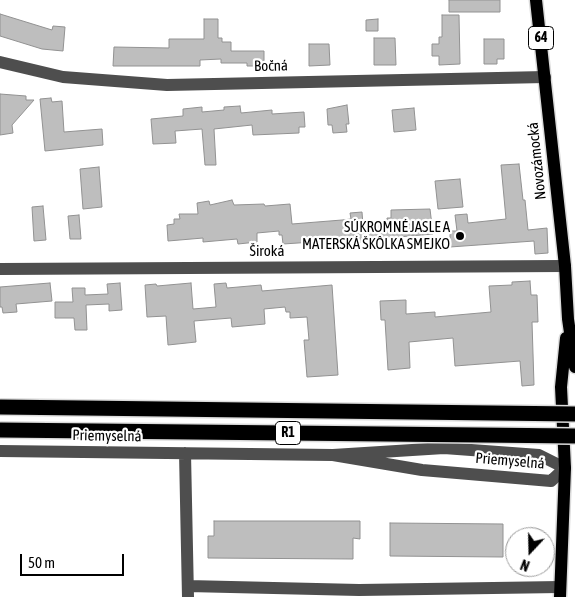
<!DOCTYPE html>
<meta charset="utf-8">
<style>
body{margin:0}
#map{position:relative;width:575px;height:597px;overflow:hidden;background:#fff;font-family:"Asap Condensed",sans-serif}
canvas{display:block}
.north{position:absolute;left:505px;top:527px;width:50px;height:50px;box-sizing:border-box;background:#fff;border:1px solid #999;border-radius:50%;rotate:201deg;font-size:14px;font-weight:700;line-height:20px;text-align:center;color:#000}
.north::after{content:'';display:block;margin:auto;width:18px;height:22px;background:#000;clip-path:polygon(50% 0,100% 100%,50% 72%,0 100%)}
.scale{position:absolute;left:20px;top:554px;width:104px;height:22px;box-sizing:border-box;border:2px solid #000;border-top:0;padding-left:6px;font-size:15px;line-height:18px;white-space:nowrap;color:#000;-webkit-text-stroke:4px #fff;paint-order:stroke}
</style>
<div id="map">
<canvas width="575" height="597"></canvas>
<div class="north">N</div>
<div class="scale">50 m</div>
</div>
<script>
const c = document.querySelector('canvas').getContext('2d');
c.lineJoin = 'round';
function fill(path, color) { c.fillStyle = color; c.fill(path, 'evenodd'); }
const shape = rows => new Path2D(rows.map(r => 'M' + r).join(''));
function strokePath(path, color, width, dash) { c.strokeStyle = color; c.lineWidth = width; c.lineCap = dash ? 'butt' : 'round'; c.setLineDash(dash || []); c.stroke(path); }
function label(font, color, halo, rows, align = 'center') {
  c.font = font + ' "Asap Condensed",sans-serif'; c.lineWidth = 4.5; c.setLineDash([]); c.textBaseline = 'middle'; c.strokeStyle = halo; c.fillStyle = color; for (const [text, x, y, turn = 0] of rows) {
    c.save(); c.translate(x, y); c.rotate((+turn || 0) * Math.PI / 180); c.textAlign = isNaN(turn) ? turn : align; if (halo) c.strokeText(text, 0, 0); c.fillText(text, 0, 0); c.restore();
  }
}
const building = shape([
 [449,0,500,0,500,12,449,12,449,0],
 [0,14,52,30,53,26,65,27,63,51,42,49,0,36,0,14],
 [442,15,459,15,460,64,439,65,439,56,432,56,432,44,439,44,439,37,442,37,442,15],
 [204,19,218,19,218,38,222,38,222,42,231,42,231,51,264,51,264,66,247,66,247,63,221,63,221,59,200,60,200,66,113,66,114,47,169,48,169,39,204,39,204,19],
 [378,19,378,31,366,31,366,20,378,19],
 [374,38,395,38,396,65,374,65,374,38],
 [484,39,504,39,504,59,497,59,497,64,484,64,484,39],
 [309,44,329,44,330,65,309,66,309,44],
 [0,94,26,96,26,100,34,100,12,125,13,133,0,135,0,94],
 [51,98,52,102,62,101,64,132,102,129,103,145,45,151,40,99,51,98],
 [347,105,349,124,346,124,347,132,333,133,332,125,328,125,327,109,347,105],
 [240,106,241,113,272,110,272,114,304,112,305,127,299,127,299,133,253,135,252,125,214,129,216,165,205,165,202,129,175,131,176,143,153,144,151,119,183,116,183,109,202,107,202,112,224,110,224,107,240,106],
 [414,108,416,130,394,132,392,110,414,108],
 [519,164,523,200,525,200,528,230,547,228,548,253,535,254,534,241,450,247,450,231,457,231,455,215,467,214,468,223,506,219,501,165,519,164],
 [99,167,102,207,83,209,80,169,99,167],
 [460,179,463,207,438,209,435,181,460,179],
 [232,200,234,205,264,204,265,206,290,204,292,224,342,220,351,219,350,213,362,212,363,225,387,224,387,218,391,218,391,210,430,209,433,234,398,237,398,241,344,243,343,240,283,244,282,235,279,235,279,231,257,233,257,242,238,244,237,239,203,242,203,238,168,241,167,225,174,224,174,219,180,219,179,214,198,214,197,203,209,201,210,205,232,200],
 [43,206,46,240,34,241,32,207,43,206],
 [79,215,81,239,70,239,68,216,79,215],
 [530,281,531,295,537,295,538,322,532,322,534,385,522,386,520,361,455,366,453,338,409,342,410,368,388,370,385,320,381,320,380,301,406,300,406,314,435,312,435,317,491,312,489,286,512,285,512,282,530,281],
 [50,283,52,301,16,304,17,312,3,313,2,307,0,307,0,287,50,283],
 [120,283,122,310,109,311,109,304,86,305,87,330,75,330,74,318,55,318,55,302,73,302,72,288,85,288,85,295,108,294,107,284,120,283],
 [191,283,193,309,216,307,214,284,226,283,227,288,261,285,262,291,332,285,338,375,307,377,304,340,309,340,307,317,290,318,290,312,286,312,285,307,264,309,265,324,232,327,231,318,194,321,196,342,168,345,166,316,147,317,145,285,156,284,157,286,191,283],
 [214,521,360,521,360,539,353,538,353,559,208,558,208,536,214,536,214,521],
 [390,523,503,524,503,557,390,556,390,523]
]);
fill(building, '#bebebe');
strokePath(building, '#929292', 1);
const major = shape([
 [536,0,565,266,568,319,575,367],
 [560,597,565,468,561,387,566,338]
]);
strokePath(major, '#dbdbdb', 15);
strokePath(shape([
 [0,62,63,77,167,85,545,77],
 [0,269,565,266],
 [0,451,333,455,444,448,539,455,565,468,551,481,422,470,333,455],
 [185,453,188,597],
 [188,586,359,590,560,587]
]), '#4e4e4e', 12);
strokePath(major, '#000', 12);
const highwayBridge = shape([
 [0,407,575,414],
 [0,430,575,436]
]);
strokePath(highwayBridge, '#dbdbdb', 18, []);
strokePath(highwayBridge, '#000', 15);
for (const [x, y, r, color] of [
 [460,236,5,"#000"]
]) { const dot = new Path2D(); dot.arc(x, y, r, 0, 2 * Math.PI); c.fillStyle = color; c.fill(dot); strokePath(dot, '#fff', 2); }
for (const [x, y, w] of [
 [541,38,25],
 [288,433,25]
]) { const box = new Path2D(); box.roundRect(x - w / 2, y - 11.5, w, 23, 4); c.fillStyle = '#fff'; c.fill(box); strokePath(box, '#000', 1); }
label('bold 14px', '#000', null, [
 ["64",541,38],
 ["R1",288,433]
]);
label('15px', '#000', '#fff', [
 ["Bočná",271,66,-1],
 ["Novozámocká",537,161,-96],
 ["Široká",267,251],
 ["Priemyselná",107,436,1],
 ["Priemyselná",510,461,5]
]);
label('15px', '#000', '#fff', [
 ["SÚKROMNÉ JASLE A",450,227],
 ["MATERSKÁ ŠKÔLKA SMEJKO",450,244]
], 'right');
</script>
